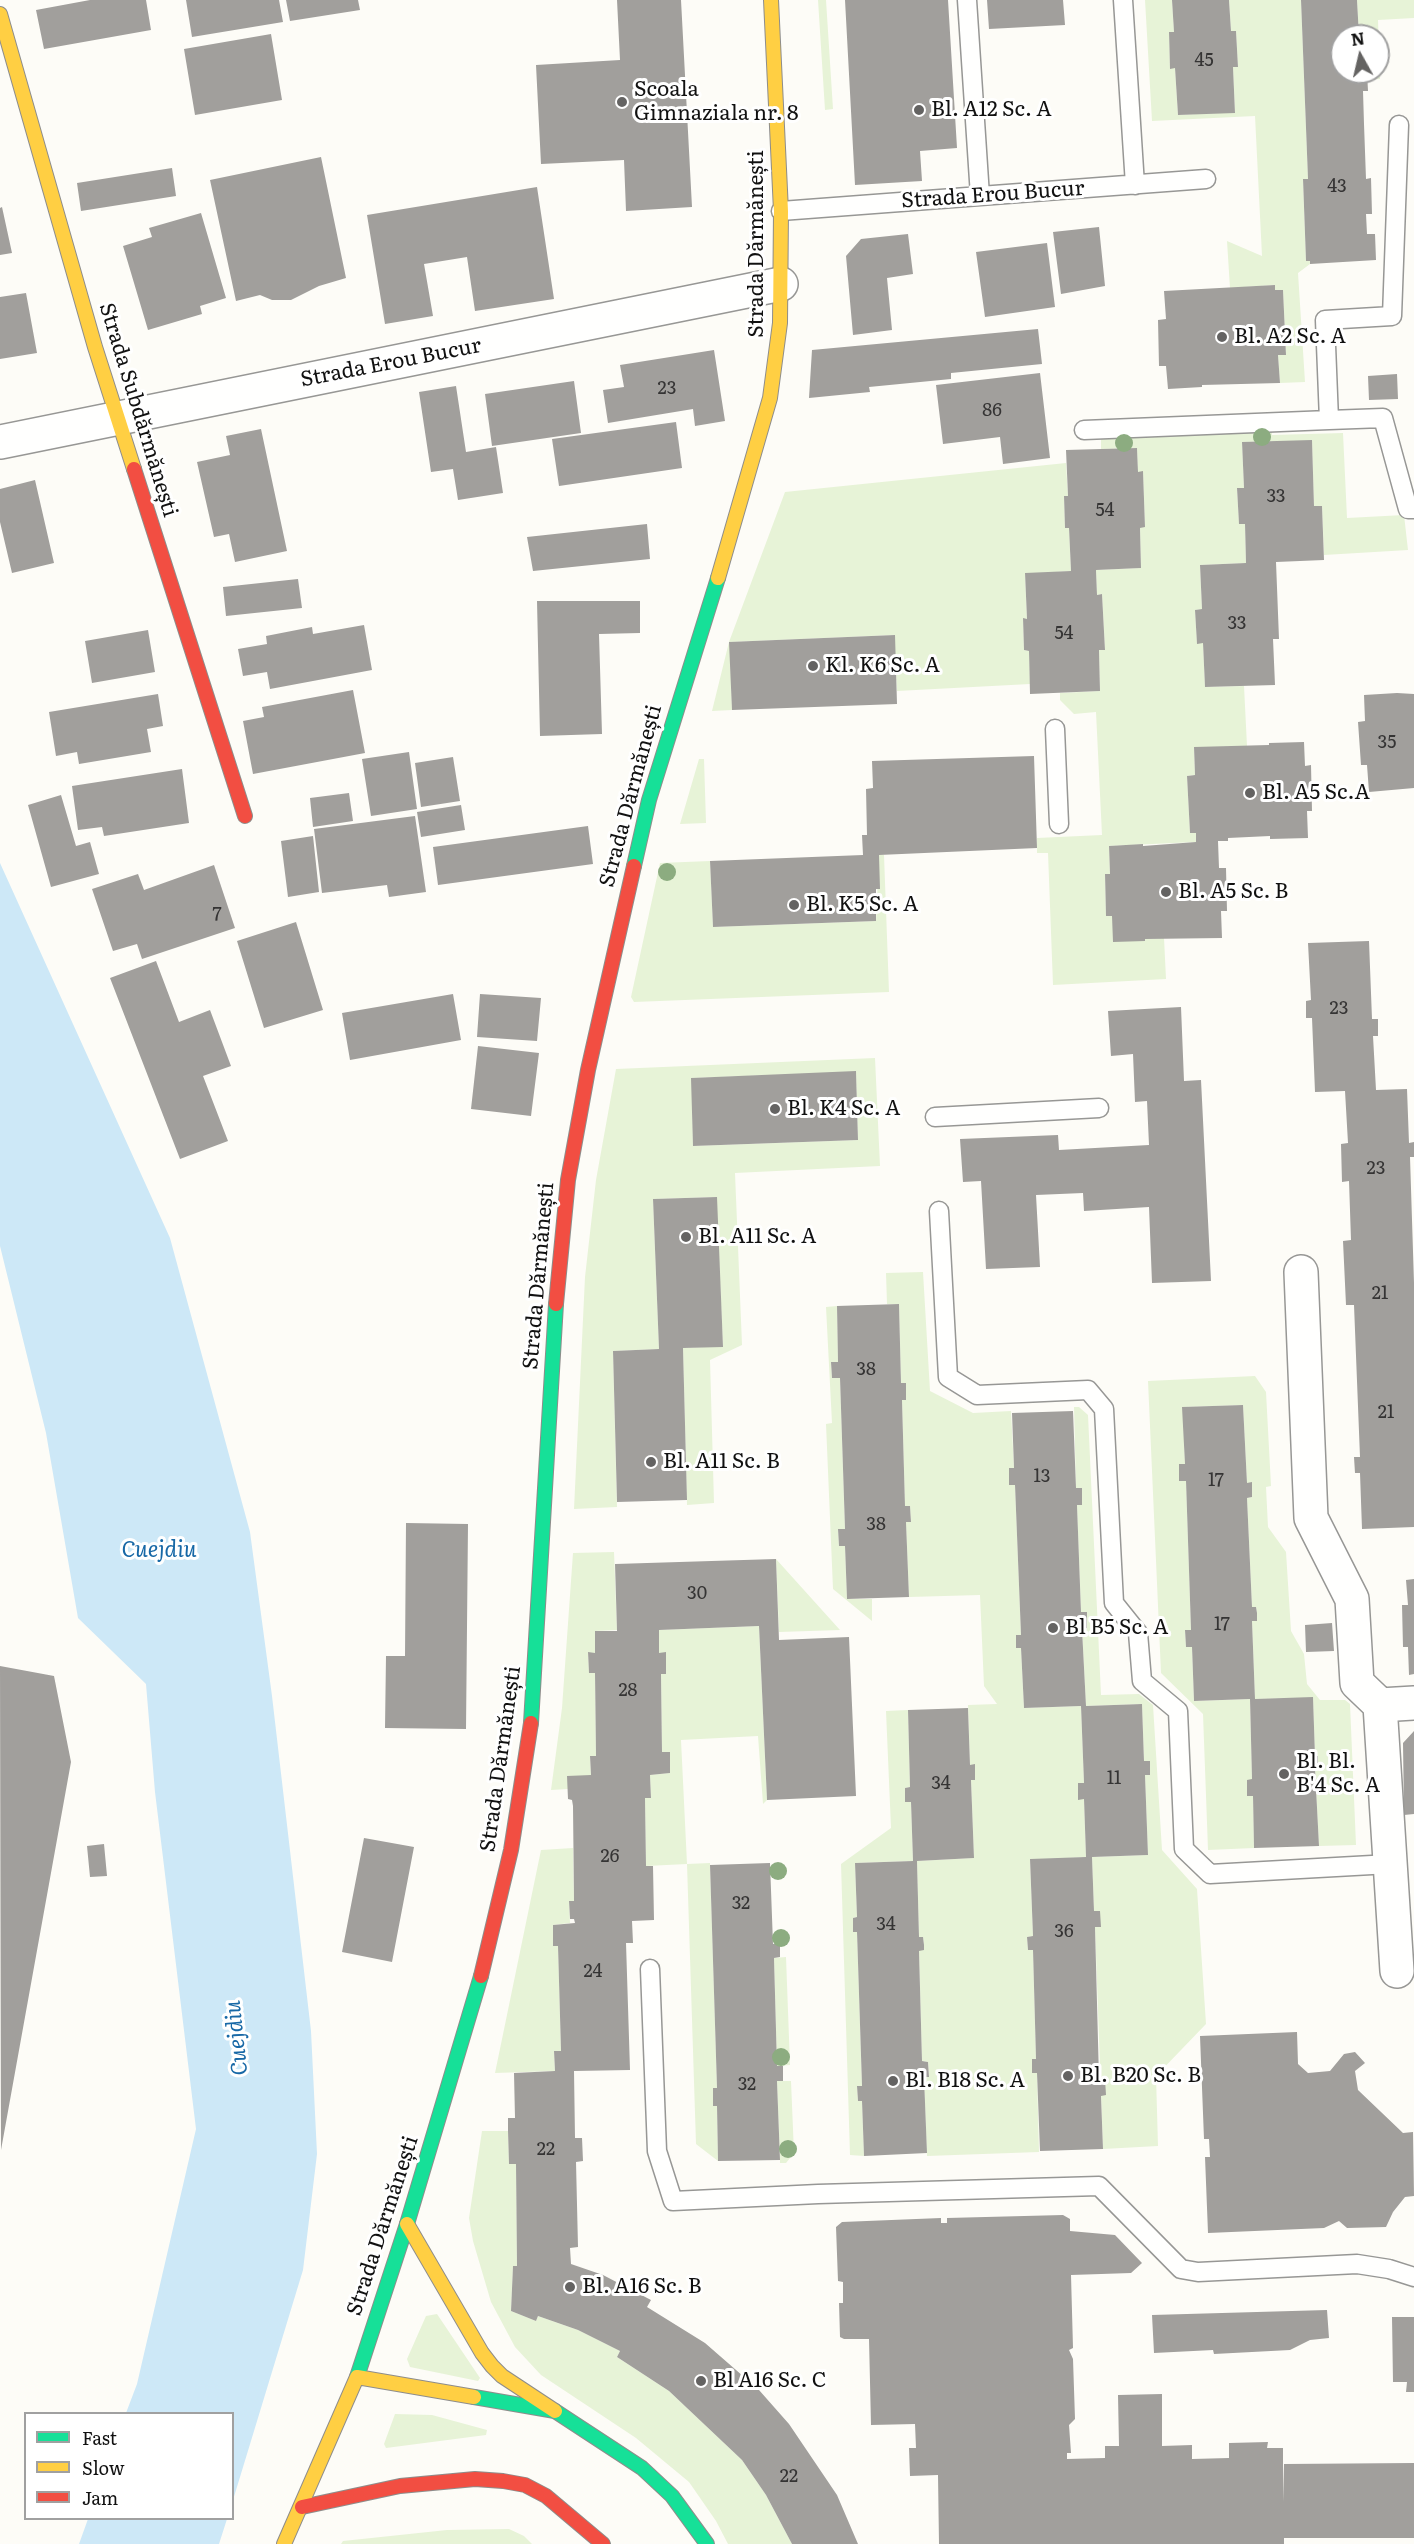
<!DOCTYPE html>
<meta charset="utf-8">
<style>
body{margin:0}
#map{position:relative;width:1414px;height:2544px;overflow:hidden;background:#fdfcf7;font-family:Literata,serif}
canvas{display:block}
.legend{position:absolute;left:24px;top:2412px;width:210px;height:108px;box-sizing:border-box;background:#fff;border:2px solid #a0a0a0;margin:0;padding:8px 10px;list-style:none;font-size:18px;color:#111}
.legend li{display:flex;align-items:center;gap:12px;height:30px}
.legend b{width:30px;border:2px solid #a0a0a0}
.north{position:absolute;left:1330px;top:24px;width:60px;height:60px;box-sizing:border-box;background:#fff;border:2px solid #a0a0a0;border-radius:50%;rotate:352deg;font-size:16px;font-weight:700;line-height:24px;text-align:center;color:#111}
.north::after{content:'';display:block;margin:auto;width:21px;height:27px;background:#646362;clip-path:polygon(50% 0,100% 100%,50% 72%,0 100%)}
</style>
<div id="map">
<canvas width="1414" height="2544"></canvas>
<ul class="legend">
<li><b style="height:8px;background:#16e098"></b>Fast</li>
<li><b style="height:8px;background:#ffcf43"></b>Slow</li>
<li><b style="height:8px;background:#f24e42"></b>Jam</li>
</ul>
<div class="north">N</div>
</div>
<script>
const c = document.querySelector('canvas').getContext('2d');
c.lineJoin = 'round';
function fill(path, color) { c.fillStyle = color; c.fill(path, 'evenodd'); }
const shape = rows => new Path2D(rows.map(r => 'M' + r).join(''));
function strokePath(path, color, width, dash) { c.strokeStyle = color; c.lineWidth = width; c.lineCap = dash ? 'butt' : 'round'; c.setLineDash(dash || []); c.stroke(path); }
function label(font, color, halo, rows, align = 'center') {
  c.font = font + ' Literata,serif'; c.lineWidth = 6; c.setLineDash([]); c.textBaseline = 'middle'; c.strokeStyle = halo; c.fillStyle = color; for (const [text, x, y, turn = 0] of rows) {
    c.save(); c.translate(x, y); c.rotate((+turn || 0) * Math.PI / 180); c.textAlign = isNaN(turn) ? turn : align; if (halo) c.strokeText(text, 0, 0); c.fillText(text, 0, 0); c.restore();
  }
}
fill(shape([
 [818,0,826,0,833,109,825,110],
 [1145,0,1172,0,1174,32,1169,32,1170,68,1175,68,1178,115,1235,112,1233,67,1238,67,1236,31,1231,31,1229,0,1301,0,1308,179,1303,180,1306,261,1310,261,1310,264,1298,273,1305,382,1280,383,1278,355,1286,354,1283,290,1275,290,1275,285,1230,288,1227,241,1262,256,1255,116,1152,121],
 [1357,0,1414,0,1414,18,1378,20,1380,79,1367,80,1367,72,1378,72,1378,36,1359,36],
 [1272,431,1272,435,1343,433,1347,518,1404,515,1408,550,1324,555,1322,506,1314,506,1312,441,1242,442,1244,488,1237,489,1239,523,1245,524,1246,563,1200,565,1202,609,1195,610,1197,643,1203,643,1205,687,1244,686,1247,746,1194,748,1195,775,1187,776,1190,833,1196,833,1196,842,1109,846,1110,874,1105,874,1106,915,1112,916,1145,941,1145,939,1164,938,1166,979,1053,985,1048,853,1037,853,1037,838,1102,835,1096,712,1074,714,1060,700,1060,693,1100,691,1099,650,1105,649,1102,594,1097,595,1096,570,1141,568,1140,528,1145,526,1143,472,1138,472,1137,448,1101,449,1101,439],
 [1066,463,1068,496,1064,496,1065,528,1069,528,1071,571,1025,574,1027,619,1023,619,1024,650,1029,651,1030,684,897,691,894,635,730,642,732,710,712,711,729,642,785,492],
 [699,759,704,759,706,823,680,824],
 [879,855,884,855,889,992,634,1002,631,997,660,863,710,861,713,927,876,921],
 [875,1058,880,1166,735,1173,742,1345,710,1360,714,1503,687,1505,683,1348,723,1346,716,1197,653,1199,659,1349,613,1351,617,1507,574,1509,585,1277,596,1180,616,1069],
 [856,1072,858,1140,693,1146,692,1078],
 [923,1272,930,1391,973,1413,1011,1411,1014,1468,1009,1468,1009,1485,1015,1485,1021,1635,1016,1635,1016,1648,1021,1648,1024,1708,1081,1706,1084,1783,1078,1784,1078,1799,1084,1799,1086,1857,1030,1860,1033,1936,1027,1937,1028,1950,1033,1950,1036,2059,1032,2060,1032,2072,1037,2073,1039,2152,927,2156,924,2077,929,2076,928,2062,922,2061,919,1951,924,1945,923,1937,919,1937,917,1861,974,1858,971,1780,975,1780,975,1765,970,1765,968,1705,997,1704,984,1686,980,1595,909,1597,906,1522,911,1522,910,1506,905,1506,902,1400,906,1400,906,1384,901,1383,899,1304,887,1304,886,1273],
 [837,1306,838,1362,831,1362,832,1378,840,1378,845,1529,838,1529,839,1546,845,1546,847,1599,872,1599,872,1621,833,1589,826,1424,832,1423,826,1307],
 [1255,1376,1266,1392,1271,1486,1266,1487,1268,1527,1286,1552,1291,1631,1304,1654,1307,1684,1320,1700,1345,1700,1350,1704,1356,1845,1319,1846,1315,1769,1318,1768,1318,1757,1315,1756,1313,1698,1255,1699,1252,1621,1257,1614,1256,1607,1252,1607,1247,1498,1252,1497,1252,1483,1247,1483,1243,1405,1183,1407,1185,1464,1179,1464,1179,1480,1186,1481,1191,1630,1185,1631,1186,1647,1192,1647,1194,1701,1250,1699,1252,1779,1248,1796,1253,1796,1254,1848,1208,1850,1203,1714,1161,1673,1148,1381],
 [1074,1407,1079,1407,1088,1415,1101,1695,1139,1694,1153,1705,1162,1850,1197,1889,1206,2024,1156,2076,1158,2146,1103,2149,1095,1927,1100,1927,1094,1911,1092,1857,1148,1855,1145,1775,1150,1775,1150,1761,1144,1761,1142,1704,1086,1706,1082,1629,1087,1628,1087,1612,1081,1612,1077,1505,1082,1488,1076,1488],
 [614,1552,617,1630,595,1631,595,1653,588,1653,589,1672,595,1673,596,1756,590,1756,591,1775,568,1789,551,1790,562,1708,573,1553],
 [776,1559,840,1630,779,1632],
 [759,1626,767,1800,763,1804,758,1736,681,1740,687,1864,710,1863,717,2088,713,2089,713,2106,717,2106,718,2161,696,2144,687,1864,646,1866,645,1798,651,1798,650,1775,670,1773,670,1753,662,1752,661,1674,666,1673,666,1653,659,1653,659,1630],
 [908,1710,910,1787,905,1788,905,1802,911,1802,913,1861,855,1863,857,1917,853,1918,853,1932,857,1932,862,2086,857,2087,858,2101,862,2101,864,2156,850,2155,841,1864,891,1828,886,1711],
 [573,1848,574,1901,569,1902,570,1923,553,1925,553,1946,558,1946,561,2051,554,2051,555,2071,495,2073,541,1850],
 [786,1957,790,2065,777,2066,774,1958],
 [777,2081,791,2081,794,2153,786,2163,780,2163,780,2160],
 [482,2131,508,2131,509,2164,516,2164,517,2266,513,2266,511,2311,536,2321,538,2316,578,2330,620,2351,617,2357,669,2391,742,2460,766,2495,792,2544,728,2544,716,2521,689,2482,636,2438,541,2375,515,2347,491,2302,473,2241,469,2218],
 [437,2314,480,2378,478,2381,410,2367,407,2359,426,2316],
 [395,2414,432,2415,487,2430,486,2435,386,2448,384,2444],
 [509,2529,524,2536,532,2544,341,2544,343,2541,447,2530]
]), '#e7f3d7');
fill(shape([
 [0,863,170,1238,250,1532,272,1696,311,2031,317,2154,303,2270,233,2500,232,2414,126,2413,137,2384,196,2129,155,1792,146,1684,78,1618,46,1433,0,1246],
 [88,2519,88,2518,227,2519,219,2544,79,2544]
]), '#cde8f7');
fill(shape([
 [90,0,146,0,151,30,44,49,36,10],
 [186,0,279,0,283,22,192,37],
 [286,0,358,0,360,10,290,21],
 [617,0,681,0,692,207,626,211,624,160,541,164,536,65,620,60],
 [845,0,948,0,957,148,920,151,922,181,855,185],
 [987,0,1063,0,1065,25,989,29],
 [1172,0,1229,0,1231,31,1236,31,1238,67,1233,67,1235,113,1178,115,1175,68,1170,69,1169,32,1174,32],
 [1301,0,1357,0,1359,36,1342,36,1342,72,1367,72,1368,91,1363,91,1364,124,1366,179,1371,178,1372,214,1366,214,1367,234,1375,234,1376,260,1310,264,1310,261,1306,261,1303,179,1308,179],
 [271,34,282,100,195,115,184,49],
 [321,157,346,278,319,286,291,300,272,300,260,295,236,301,210,180],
 [172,168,176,196,81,211,77,183],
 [537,187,554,299,475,311,467,257,424,264,433,316,385,324,367,215],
 [2,207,12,253,0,255,0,208],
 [201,213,226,298,200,306,202,314,148,330,123,246,152,237,149,228],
 [1099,227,1105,286,1061,294,1053,232],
 [908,234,913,274,887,278,892,330,853,335,846,256,861,239],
 [1047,243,1055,307,985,317,976,252],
 [1275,285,1275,290,1283,290,1286,355,1278,355,1280,383,1202,385,1202,387,1168,389,1166,366,1159,366,1158,320,1166,319,1164,291],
 [26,293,37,353,0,359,0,297],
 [1038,329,1042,364,951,373,951,379,869,387,870,392,809,398,812,350],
 [714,350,725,421,695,426,693,409,608,423,603,390,624,387,620,365],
 [1040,373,1050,458,1003,464,1000,437,943,444,936,385],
 [1397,374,1398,399,1369,400,1368,376],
 [574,381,581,433,492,446,485,394],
 [456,386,466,452,496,447,503,493,458,500,453,469,431,472,419,392],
 [676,422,682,468,559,486,552,439],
 [261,429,287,551,235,562,229,534,214,537,197,462,230,455,226,436],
 [1312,440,1314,506,1322,506,1324,560,1276,562,1279,639,1273,639,1275,685,1205,687,1203,643,1197,644,1195,610,1202,609,1200,565,1246,563,1245,524,1239,524,1237,488,1244,488,1242,442],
 [1137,448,1138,472,1143,471,1145,527,1140,528,1141,568,1096,570,1097,595,1102,594,1105,650,1099,650,1100,691,1030,694,1029,651,1024,650,1023,618,1027,619,1025,573,1071,571,1069,528,1065,528,1064,496,1068,496,1066,450],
 [35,480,54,563,12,573,0,522,0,489],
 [647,524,650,559,533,571,527,537],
 [298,579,302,608,226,616,223,587],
 [537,601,640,601,640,633,599,634,602,734,540,736],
 [364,625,372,670,270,689,267,672,243,676,238,649,267,644,266,636,312,627,313,634],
 [148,630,155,672,92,683,85,641],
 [895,635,897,704,732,710,729,642],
 [353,690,365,753,253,774,243,721,264,717,262,707],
 [1397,693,1414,694,1414,788,1369,792,1367,765,1361,765,1358,722,1365,721,1364,695],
 [158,694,163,726,147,729,151,752,79,764,77,752,56,756,49,712],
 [1304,742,1305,766,1311,765,1312,811,1307,811,1308,838,1270,839,1270,836,1228,838,1228,841,1218,841,1219,868,1226,868,1227,911,1221,911,1222,938,1145,939,1145,941,1113,942,1112,916,1106,916,1105,874,1110,874,1109,846,1143,844,1143,846,1196,842,1196,833,1190,833,1187,776,1195,775,1194,747,1269,745,1269,743],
 [409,752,417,809,371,816,362,759],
 [1034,756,1037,848,879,855,880,889,876,889,876,921,713,927,710,861,863,855,862,835,867,835,866,789,873,788,872,761],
 [453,757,460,801,421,807,415,763],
 [182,769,189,823,104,836,102,827,78,830,72,786],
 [349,793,353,821,313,827,310,798],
 [61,795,76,846,90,842,99,874,51,887,28,805],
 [461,805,465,830,421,837,417,812],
 [415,816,426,892,389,897,387,885,322,893,314,829],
 [588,826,593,864,438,885,433,847],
 [313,836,319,892,288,897,281,841],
 [214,865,235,928,142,959,137,944,113,951,92,889,138,874,144,890],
 [296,922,323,1010,264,1028,237,941],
 [1369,941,1372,1019,1378,1019,1378,1036,1373,1036,1376,1090,1407,1089,1409,1143,1414,1142,1414,1157,1410,1157,1414,1283,1414,1527,1362,1529,1360,1473,1355,1473,1354,1457,1360,1457,1354,1305,1346,1305,1343,1241,1351,1240,1349,1181,1342,1182,1341,1144,1348,1143,1345,1091,1315,1092,1312,1018,1306,1018,1306,1001,1311,1000,1308,943],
 [156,961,179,1022,210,1010,231,1066,203,1076,228,1141,180,1159,110,978],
 [453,994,461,1040,350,1060,342,1013],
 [480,994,541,998,537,1041,477,1037],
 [1181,1007,1184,1081,1201,1080,1211,1281,1152,1283,1149,1207,1084,1211,1083,1193,1036,1195,1040,1267,986,1269,981,1181,963,1182,960,1139,1058,1135,1059,1150,1149,1145,1147,1101,1135,1102,1133,1054,1111,1056,1108,1011],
 [478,1046,539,1053,531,1116,471,1109],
 [856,1071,858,1140,693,1146,691,1078],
 [717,1197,723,1347,683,1348,687,1500,617,1502,613,1351,659,1349,653,1199],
 [899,1304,901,1383,906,1383,906,1400,902,1400,905,1506,910,1506,911,1522,906,1522,909,1597,847,1599,845,1546,839,1546,838,1529,845,1529,840,1378,832,1378,831,1362,838,1362,837,1306],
 [1243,1405,1247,1483,1252,1482,1252,1497,1247,1498,1252,1607,1256,1607,1257,1613,1257,1621,1252,1621,1255,1699,1313,1697,1315,1756,1318,1756,1318,1768,1315,1769,1319,1846,1254,1848,1253,1796,1247,1796,1247,1780,1252,1779,1250,1699,1194,1701,1192,1647,1186,1647,1185,1630,1191,1630,1186,1481,1179,1481,1179,1464,1185,1464,1182,1407],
 [1073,1411,1076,1488,1082,1488,1082,1505,1077,1505,1081,1612,1087,1612,1087,1628,1082,1629,1086,1706,1142,1704,1144,1761,1150,1761,1150,1775,1145,1775,1148,1855,1092,1857,1094,1911,1100,1911,1101,1927,1095,1927,1099,2079,1105,2079,1106,2095,1101,2096,1103,2149,1040,2151,1037,2073,1032,2073,1032,2059,1036,2059,1033,1950,1028,1950,1027,1937,1033,1936,1030,1859,1086,1857,1084,1799,1078,1800,1078,1783,1084,1783,1081,1706,1024,1708,1021,1648,1016,1648,1016,1635,1021,1635,1015,1485,1009,1485,1009,1468,1014,1468,1012,1413],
 [406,1523,468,1524,466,1729,385,1728,386,1656,405,1656],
 [776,1559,779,1640,849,1637,856,1796,767,1800,759,1626,659,1630,659,1653,666,1652,666,1674,661,1674,662,1752,670,1752,670,1773,650,1775,651,1798,645,1798,646,1866,653,1866,654,1920,632,1921,633,1943,626,1943,630,2070,574,2071,575,2138,582,2138,583,2161,576,2162,578,2247,570,2248,571,2264,603,2275,651,2300,647,2307,705,2343,759,2390,789,2424,837,2495,858,2544,792,2544,766,2495,742,2460,669,2391,617,2357,620,2351,578,2330,538,2316,536,2321,511,2311,513,2266,517,2266,516,2164,509,2164,508,2131,508,2118,515,2118,514,2073,555,2071,554,2051,561,2051,558,1946,553,1946,553,1925,575,1923,574,1919,570,1919,569,1901,574,1901,573,1806,572,1800,568,1799,567,1776,591,1775,590,1756,596,1756,595,1673,589,1673,588,1652,595,1653,595,1631,617,1631,615,1564],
 [1414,1579,1414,1674,1409,1675,1408,1647,1403,1647,1402,1605,1408,1605,1406,1580],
 [1332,1623,1334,1651,1306,1652,1305,1625],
 [0,1666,54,1676,71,1762,1,2150],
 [968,1708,970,1765,975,1764,975,1780,971,1780,974,1858,917,1861,919,1937,923,1937,924,1945,924,1950,919,1951,922,2061,928,2062,929,2077,924,2077,927,2153,864,2156,862,2101,858,2101,857,2086,862,2086,857,1932,853,1932,853,1918,857,1917,855,1863,913,1861,911,1802,905,1802,905,1788,910,1787,908,1710],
 [1414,1731,1414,1814,1404,1815,1403,1743],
 [364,1838,414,1847,392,1962,342,1952],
 [104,1844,107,1876,90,1877,87,1846],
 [770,1863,773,1944,780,1943,780,1957,774,1958,777,2066,783,2066,783,2081,777,2081,780,2160,718,2161,717,2106,713,2106,713,2088,717,2088,710,1865],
 [1297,2032,1298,2064,1308,2073,1330,2071,1344,2054,1355,2052,1365,2063,1355,2071,1358,2090,1403,2133,1413,2132,1414,2196,1405,2197,1393,2212,1386,2227,1347,2228,1339,2221,1324,2228,1208,2233,1205,2157,1210,2157,1209,2139,1204,2139,1200,2036],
 [1063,2215,1070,2219,1070,2231,1115,2235,1142,2263,1131,2273,1071,2275,1073,2348,1069,2350,1073,2359,1075,2419,1069,2425,1071,2453,1067,2453,1067,2459,1105,2458,1105,2446,1119,2446,1118,2395,1162,2394,1162,2446,1192,2445,1192,2459,1229,2458,1229,2443,1268,2442,1267,2448,1283,2448,1283,2502,1284,2464,1414,2463,1414,2538,1284,2538,1284,2544,939,2544,938,2475,910,2476,909,2448,916,2448,915,2424,871,2425,869,2339,844,2339,840,2337,839,2303,843,2303,843,2282,838,2281,836,2227,842,2222,941,2218,941,2223,947,2223,947,2218],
 [1327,2310,1329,2338,1310,2340,1290,2350,1214,2354,1213,2350,1154,2353,1152,2315],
 [1392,2317,1414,2317,1414,2392,1406,2392,1407,2382,1393,2382]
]), '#a19f9c');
const lane = shape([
 [967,0,980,196],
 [1123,0,1135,185],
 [1399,125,1392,316,1325,320,1329,420,1383,418,1408,509,1414,509],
 [781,211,1206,179],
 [1084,430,1329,420],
 [1055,729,1059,824],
 [935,1117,1099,1108],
 [939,1211,948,1377,977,1395,1088,1390,1104,1409,1114,1603,1138,1633,1142,1681,1178,1711,1184,1849,1210,1874,1390,1864],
 [650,1969,657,2151,673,2201,818,2194,1099,2186,1181,2269,1198,2272,1357,2264,1389,2269,1414,2277]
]);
const street = shape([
 [0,442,781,284],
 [1301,1272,1311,1518,1352,1599,1357,1683,1380,1705],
 [1397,1971,1380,1705,1414,1703]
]);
const fast = shape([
 [634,866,649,800,718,578],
 [531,1723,556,1304],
 [357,2377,407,2224,481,1976],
 [474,2397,555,2411,642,2468,672,2496,707,2544]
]);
const slow = shape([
 [0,14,95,347,134,469],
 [718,578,770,398,780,323,781,211,771,0],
 [407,2224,482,2353,492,2366,502,2376,555,2411],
 [284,2544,357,2377,474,2397]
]);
const jam = shape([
 [134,469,245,816],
 [556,1304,568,1180,588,1070,634,866],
 [481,1976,511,1850,531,1723],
 [302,2507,400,2486,475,2479,503,2481,525,2485,546,2496,603,2544]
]);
strokePath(lane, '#979795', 21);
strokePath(street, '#979795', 36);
strokePath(fast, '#8e8d8b', 16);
strokePath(slow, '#8e8d8b', 16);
strokePath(jam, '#8e8d8b', 16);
strokePath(lane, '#fffffe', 18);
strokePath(street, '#fffffe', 33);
strokePath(fast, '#16e098', 14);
strokePath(slow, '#ffcf43', 14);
strokePath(jam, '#f24e42', 14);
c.fillStyle = '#8cac80';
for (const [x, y] of [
 [1262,437],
 [1124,443],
 [667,872],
 [778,1871],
 [781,1938],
 [781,2057],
 [788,2149]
]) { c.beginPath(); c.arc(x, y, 9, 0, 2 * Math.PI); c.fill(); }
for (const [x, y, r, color] of [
 [622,102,6,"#646362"],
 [919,110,6,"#646362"],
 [1222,337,6,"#646362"],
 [813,666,6,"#646362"],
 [1250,793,6,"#646362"],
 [1166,892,6,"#646362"],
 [794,905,6,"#646362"],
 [775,1109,6,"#646362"],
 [686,1237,6,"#646362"],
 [651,1462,6,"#646362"],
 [1053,1628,6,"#646362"],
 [1284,1774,6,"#646362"],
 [1068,2076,6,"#646362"],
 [893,2081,6,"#646362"],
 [570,2287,6,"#646362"],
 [701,2381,6,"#646362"]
]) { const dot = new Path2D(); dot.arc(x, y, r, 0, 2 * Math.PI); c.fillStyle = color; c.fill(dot); strokePath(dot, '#fff', 2); }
label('18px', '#353434', null, [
 ["45",1204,61],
 ["43",1337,187],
 ["23",667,389],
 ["86",992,411],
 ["33",1276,497],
 ["54",1105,511],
 ["33",1237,624],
 ["54",1064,634],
 ["35",1387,743],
 ["7",217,915],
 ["23",1339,1009],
 ["23",1376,1169],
 ["21",1380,1294],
 ["38",866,1370],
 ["21",1386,1413],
 ["13",1042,1477],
 ["17",1216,1481],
 ["38",876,1525],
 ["30",697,1594],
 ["17",1222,1625],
 ["28",628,1691],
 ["11",1114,1779],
 ["34",941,1784],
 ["26",610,1857],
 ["32",741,1904],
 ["34",886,1925],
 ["36",1064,1932],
 ["24",593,1972],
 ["32",747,2085],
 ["22",546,2150],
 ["22",789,2477]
]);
label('21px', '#111', '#fff', [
 ["Scoala",634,90],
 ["Gimnaziala nr. 8",634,114],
 ["Bl. A12 Sc. A",931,110],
 ["Bl. A2 Sc. A",1234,337],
 ["Kl. K6 Sc. A",825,666],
 ["Bl. A5 Sc.A",1262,793],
 ["Bl. A5 Sc. B",1178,892],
 ["Bl. K5 Sc. A",806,905],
 ["Bl. K4 Sc. A",787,1109],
 ["Bl. A11 Sc. A",698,1237],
 ["Bl. A11 Sc. B",663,1462],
 ["Bl B5 Sc. A",1065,1628],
 ["Bl. Bl.",1296,1762],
 ["B'4 Sc. A",1296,1786],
 ["Bl. B20 Sc. B",1080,2076],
 ["Bl. B18 Sc. A",905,2081],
 ["Bl. A16 Sc. B",582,2287],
 ["Bl A16 Sc. C",713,2381]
], 'left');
label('21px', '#111', '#fff', [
 ["Strada Erou Bucur",993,195,-4],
 ["Strada Dărmănești",757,244,-90],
 ["Strada Erou Bucur",391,363,-11],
 ["Strada Subdărmănești",138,410,73],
 ["Strada Dărmănești",631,796,-75],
 ["Strada Dărmănești",539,1276,-85],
 ["Strada Dărmănești",501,1759,-82],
 ["Strada Dărmănești",383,2226,-72]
]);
label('italic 22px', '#1768a6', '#fff', [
 ["Cuejdiu",159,1551],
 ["Cuejdiu",237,2038,-96]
]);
</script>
